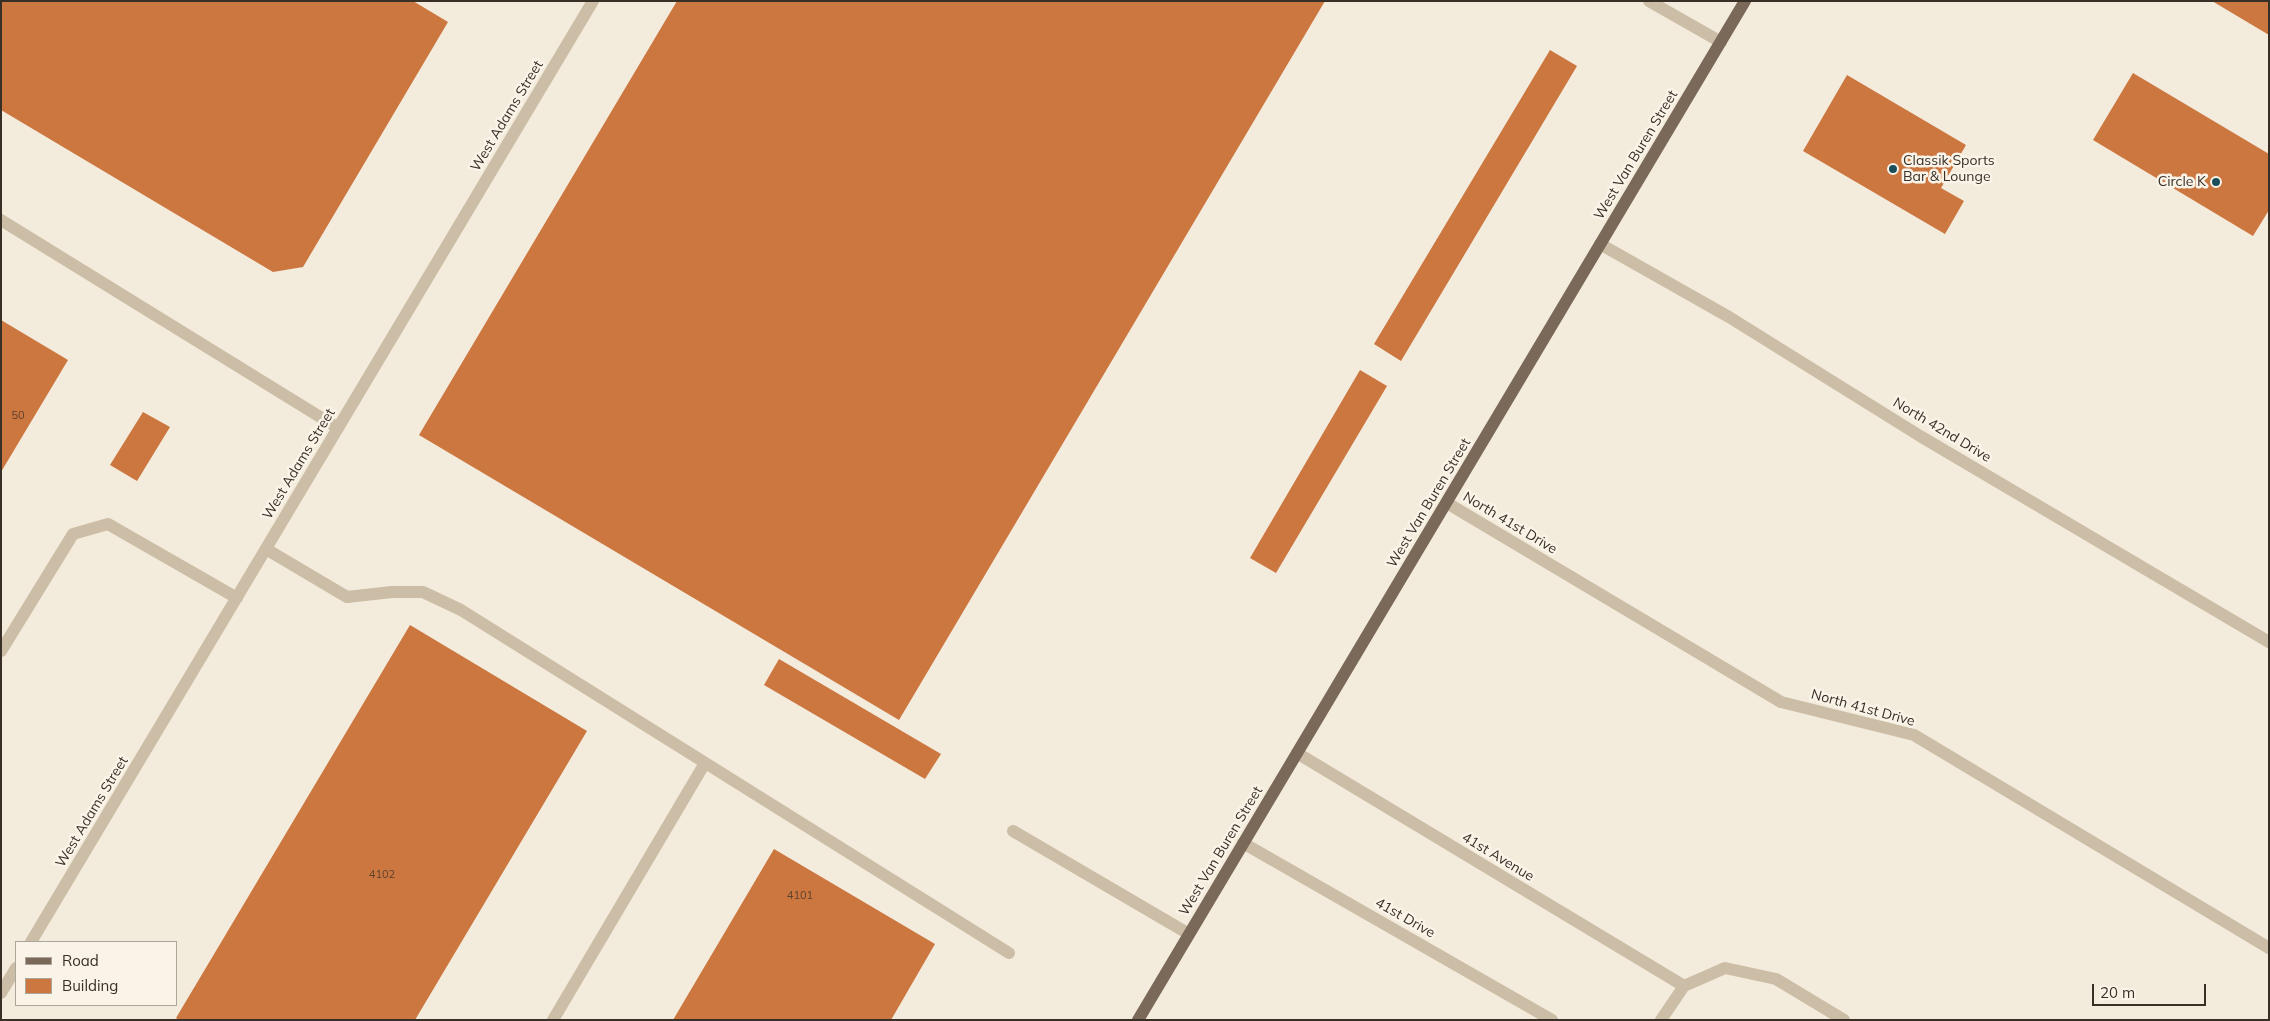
<!DOCTYPE html>
<style>
body{margin:0}
#map{position:relative;width:2270px;height:1021px;overflow:hidden;background:#f3ebdb;font-family:Mulish,sans-serif}
canvas{display:block}
.frame{position:absolute;inset:0;border:2px solid #382f27;pointer-events:none}
.legend{position:absolute;left:15px;top:941px;width:162px;height:65px;box-sizing:border-box;background:#faf4e8;border:1px solid #aca59b;margin:0;padding:6px 9px;list-style:none;font-size:15px;color:#382f27}
.legend li{display:flex;align-items:center;gap:10px;height:25px}
.legend b{width:25px;border:1px solid #aca59b}
.scale{position:absolute;left:2092px;top:984px;width:114px;height:22px;box-sizing:border-box;border:2px solid #382f27;border-top:0;padding-left:6px;font-size:15px;line-height:18px;white-space:nowrap;color:#382f27;-webkit-text-stroke:4px #faf4e8;paint-order:stroke}
</style>
<div id="map">
<canvas width="2270" height="1021"></canvas>
<div class="frame"></div>
<ul class="legend">
<li><b style="height:6px;background:#7a6858"></b>Road</li>
<li><b style="height:14px;background:#cc7640"></b>Building</li>
</ul>
<div class="scale">20 m</div>
</div>
<script>
const c = document.querySelector('canvas').getContext('2d');
c.lineJoin = 'round';
function fill(path, color) { c.fillStyle = color; c.fill(path, 'evenodd'); }
const shape = rows => new Path2D(rows.map(r => 'M' + r).join(''));
function strokePath(path, color, width, dash) { c.strokeStyle = color; c.lineWidth = width; c.lineCap = dash ? 'butt' : 'round'; c.setLineDash(dash || []); c.stroke(path); }
function label(font, color, halo, rows, align = 'center') {
  c.font = font + ' Mulish,sans-serif'; c.lineWidth = 5; c.setLineDash([]); c.textBaseline = 'middle'; c.strokeStyle = halo; c.fillStyle = color; for (const [text, x, y, turn = 0] of rows) {
    c.save(); c.translate(x, y); c.rotate((+turn || 0) * Math.PI / 180); c.textAlign = isNaN(turn) ? turn : align; if (halo) c.strokeText(text, 0, 0); c.fillText(text, 0, 0); c.restore();
  }
}
fill(shape([
 [1,1,413,1,448,22,303,267,273,272,1,110],
 [677,1,1325,1,899,720,419,435],
 [2212,1,2269,1,2269,35],
 [1550,50,1577,66,1401,361,1374,344],
 [2133,73,2269,154,2269,210,2253,236,2093,140],
 [1847,75,1966,145,1941,188,1964,201,1945,234,1803,151],
 [1,320,68,360,1,472],
 [1360,370,1387,386,1276,573,1250,558],
 [143,412,170,427,137,481,110,465],
 [410,625,587,731,415,1020,179,1020,176,1018],
 [779,659,941,754,925,779,764,685],
 [774,849,935,944,891,1020,673,1020]
]), '#cc7640');
strokePath(shape([
 [1649,1,1721,42],
 [1,220,338,428],
 [1600,244,1729,317,1920,436,2269,642],
 [1447,503,1781,702,1914,735,2269,948],
 [266,549,347,597,392,592,423,592,461,610,1009,953],
 [1,651,73,534,108,524,237,598],
 [1297,753,1684,986],
 [1013,831,1189,934],
 [1243,843,1552,1020],
 [31,942,593,1],
 [1,993,16,968],
 [553,1020,705,763],
 [1661,1020,1684,986,1725,968,1776,979,1844,1020]
]), '#ccbda6', 12);
strokePath(shape([
 [1138,1020,1745,1]
]), '#7a6858', 12);
for (const [x, y, r, color] of [
 [1893,169,5,"#1b4e5b"],
 [2216,182,5,"#1b4e5b"]
]) { const dot = new Path2D(); dot.arc(x, y, r, 0, 2 * Math.PI); c.fillStyle = color; c.fill(dot); strokePath(dot, '#faf4e8', 2); }
label('11px', '#5d412d', null, [
 ["50",18,416],
 ["4102",382,875],
 ["4101",800,896]
]);
label('14px', '#382f27', '#faf4e8', [
 ["West Adams Street",507,116,-59],
 ["West Van Buren Street",1636,155,-59],
 ["North 42nd Drive",1942,430,31],
 ["West Adams Street",299,464,-59],
 ["West Van Buren Street",1429,503,-59],
 ["North 41st Drive",1510,523,31],
 ["North 41st Drive",1863,708,15],
 ["West Adams Street",92,812,-59],
 ["West Van Buren Street",1221,851,-59],
 ["41st Avenue",1498,857,31],
 ["41st Drive",1405,918,30]
]);
label('14px', '#382f27', '#faf4e8', [
 ["Classik Sports",1903,161],
 ["Bar & Lounge",1903,177],
 ["Circle K",2206,182,"right"]
], 'left');
</script>
